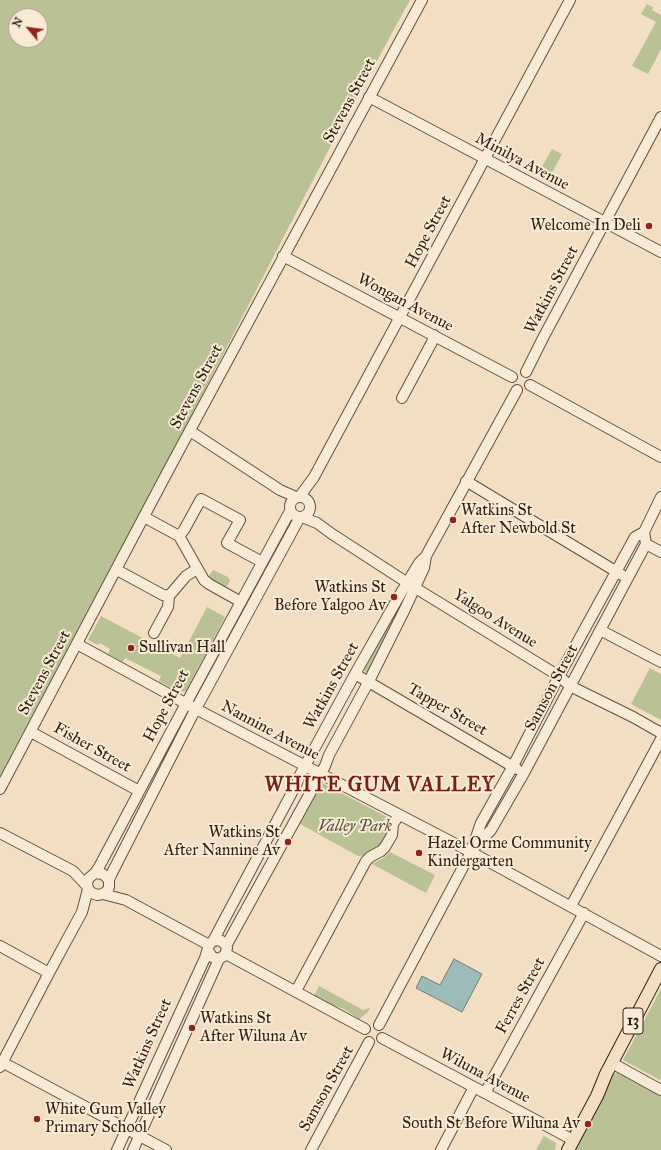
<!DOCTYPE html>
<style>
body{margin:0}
#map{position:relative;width:661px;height:1150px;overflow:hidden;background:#f2dec2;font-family:"IM FELL Great Primer",serif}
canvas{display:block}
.north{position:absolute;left:8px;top:8px;width:40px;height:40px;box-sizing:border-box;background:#f7ead7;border:1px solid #a99a89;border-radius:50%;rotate:299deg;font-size:11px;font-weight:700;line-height:16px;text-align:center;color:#332213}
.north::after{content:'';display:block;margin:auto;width:14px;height:18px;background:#8f2418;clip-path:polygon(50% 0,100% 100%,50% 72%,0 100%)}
</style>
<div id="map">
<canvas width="661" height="1150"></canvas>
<div class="north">N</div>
</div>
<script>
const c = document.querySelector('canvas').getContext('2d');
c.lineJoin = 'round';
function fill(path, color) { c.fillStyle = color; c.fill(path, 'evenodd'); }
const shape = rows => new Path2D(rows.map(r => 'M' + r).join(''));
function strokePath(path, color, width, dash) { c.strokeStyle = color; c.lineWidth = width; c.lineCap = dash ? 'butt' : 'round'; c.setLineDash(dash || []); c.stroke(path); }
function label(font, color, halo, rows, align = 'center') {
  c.font = font + ' "IM FELL Great Primer",serif'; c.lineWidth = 4; c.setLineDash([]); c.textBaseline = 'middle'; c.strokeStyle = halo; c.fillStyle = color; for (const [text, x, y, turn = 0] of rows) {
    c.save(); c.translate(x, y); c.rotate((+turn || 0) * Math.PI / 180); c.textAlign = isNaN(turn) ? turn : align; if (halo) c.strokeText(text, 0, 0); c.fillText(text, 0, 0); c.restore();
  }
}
fill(shape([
 [0,0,410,0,327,153,109,575,0,779],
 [16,16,40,16,40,40,16,40],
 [647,4,653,7,652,10,661,15,661,49,648,74,632,66,656,22,641,14],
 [552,149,562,154,549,178,539,172],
 [290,520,293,521,202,695,198,692],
 [213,570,228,577,230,581,226,588,224,589,208,577],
 [405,592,408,593,370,672,366,672,363,670],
 [207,607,225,617,186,691,179,692,159,681,161,676,125,658,123,662,108,654,110,649,100,643,98,645,88,640,101,616,180,658],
 [650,668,661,674,661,720,631,704],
 [322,783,389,818,389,831,384,843,366,855,358,856,300,824],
 [390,852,435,875,426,893,372,864,382,859],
 [319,986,363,1010,369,1008,370,1009,367,1013,359,1019,344,1009,329,1004,314,996],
 [661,989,661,1078,660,1080,623,1060],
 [618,1072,661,1093,661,1150,572,1150,613,1075],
 [544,1136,556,1143,555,1150,536,1150]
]), '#bac194');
const water = shape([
 [454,959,482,974,462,1012,416,988,422,976,440,985,454,959]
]);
fill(water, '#9cbbb8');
strokePath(water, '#727e76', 1);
const minor = shape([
 [369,97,661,252],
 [283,256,512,377],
 [526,372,543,338,661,117],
 [530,385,661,457],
 [402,398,432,342,434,335],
 [190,431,280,490,296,497],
 [466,481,622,575],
 [300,496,314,477,570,0],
 '290 507a10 10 0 1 1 20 0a10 10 0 1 1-20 0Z',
 [144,517,179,536,204,580,209,584,241,602],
 [302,517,317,523,332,534,417,589,559,676,570,686,633,717,661,733],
 [179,536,184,530,201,499,240,520,227,543,262,562],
 [646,544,661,552],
 [117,570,163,595,169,596,186,576,197,569],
 [600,630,661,662],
 [154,633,168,607,169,596],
 [77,644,196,709,471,852,661,956],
 [355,674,517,769],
 [31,732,139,791],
 [0,789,168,471,422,0],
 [0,833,73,871,87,886],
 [473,849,491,830,524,773,646,544,644,532],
 [95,873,99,867,182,711,290,511],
 [109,880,103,874,95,873,89,878,87,882,88,889,92,893,97,895,103,894,108,890,109,887,109,880,112,873,192,716,300,517],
 [103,894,126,900,209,945],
 [571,906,661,739],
 [213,941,297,783,300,775,355,674,402,591,419,563,425,557],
 [0,946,49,973],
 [226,946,325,766,329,755,369,681,405,609,424,568,426,556,517,390],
 [226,954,365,1029],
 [296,991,366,861,370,857,381,851,385,847,392,835,393,824,399,815],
 [379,1025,471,852,481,823,513,766,559,676,635,537,644,532,661,497],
 [382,1038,573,1140],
 [0,1061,166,1150],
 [612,1063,661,1090],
 [0,1067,49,973,82,912,88,889],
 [485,1093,584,913],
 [117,1150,205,958,209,945,213,941,220,940,225,944,227,948,225,955,219,959,212,957,208,950],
 [133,1150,219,959],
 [311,1150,369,1042],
 [441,1150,474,1087]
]);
const major = shape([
 [568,1150,597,1096,606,1074,661,969]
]);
strokePath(minor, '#63513f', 12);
strokePath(major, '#332213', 14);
strokePath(minor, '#f7ead7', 10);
strokePath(major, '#f2dec2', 12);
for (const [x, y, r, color] of [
 [649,226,4,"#8f2418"],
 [453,520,4,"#8f2418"],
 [394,597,4,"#8f2418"],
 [131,648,4,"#8f2418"],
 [288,842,4,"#8f2418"],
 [419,853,4,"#8f2418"],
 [192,1028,4,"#8f2418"],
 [37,1119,4,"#8f2418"],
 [588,1124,4,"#8f2418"]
]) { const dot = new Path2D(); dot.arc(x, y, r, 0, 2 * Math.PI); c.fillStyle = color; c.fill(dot); strokePath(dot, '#f7ead7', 1.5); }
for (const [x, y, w] of [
 [633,1021,20]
]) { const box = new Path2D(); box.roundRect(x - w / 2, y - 13, w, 26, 3); c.fillStyle = '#f7ead7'; c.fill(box); strokePath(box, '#332213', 1); }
label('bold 15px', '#332213', null, [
 ["13",633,1021]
]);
label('16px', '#332213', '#f7ead7', [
 ["Stevens Street",350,101,-62],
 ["Minilya Avenue",522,162,28],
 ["Hope Street",429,232,-62],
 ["Watkins Street",552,290,-62],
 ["Wongan Avenue",405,303,28],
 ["Stevens Street",197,387,-62],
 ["Yalgoo Avenue",495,619,32],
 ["Stevens Street",45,673,-62],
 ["Watkins Street",332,686,-61],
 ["Samson Street",552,688,-62],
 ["Hope Street",167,706,-62],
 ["Tapper Street",447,710,30],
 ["Nannine Avenue",270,731,28],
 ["Fisher Street",92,748,29],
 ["Ferres Street",521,996,-61],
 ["Watkins Street",148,1044,-66],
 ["Wiluna Avenue",485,1076,28],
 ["Samson Street",327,1089,-61]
]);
label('16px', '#332213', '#f7ead7', [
 ["Welcome In Deli",641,226,"right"],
 ["Watkins St",461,511],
 ["After Newbold St",461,529],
 ["Watkins St",386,588,"right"],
 ["Before Yalgoo Av",386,606,"right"],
 ["Sullivan Hall",139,648],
 ["Watkins St",280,833,"right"],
 ["After Nannine Av",280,851,"right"],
 ["Hazel Orme Community",427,844],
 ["Kindergarten",427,862],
 ["Watkins St",200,1019],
 ["After Wiluna Av",200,1037],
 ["White Gum Valley",45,1110],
 ["Primary School",45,1128],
 ["South St Before Wiluna Av",580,1124,"right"]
], 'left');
label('italic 16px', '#5c523a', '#f7ead7', [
 ["Valley Park",355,827]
]);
c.letterSpacing = '1px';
label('bold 20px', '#7a1f14', '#f7ead7', [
 ["WHITE GUM VALLEY",380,786]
]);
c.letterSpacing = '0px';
</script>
